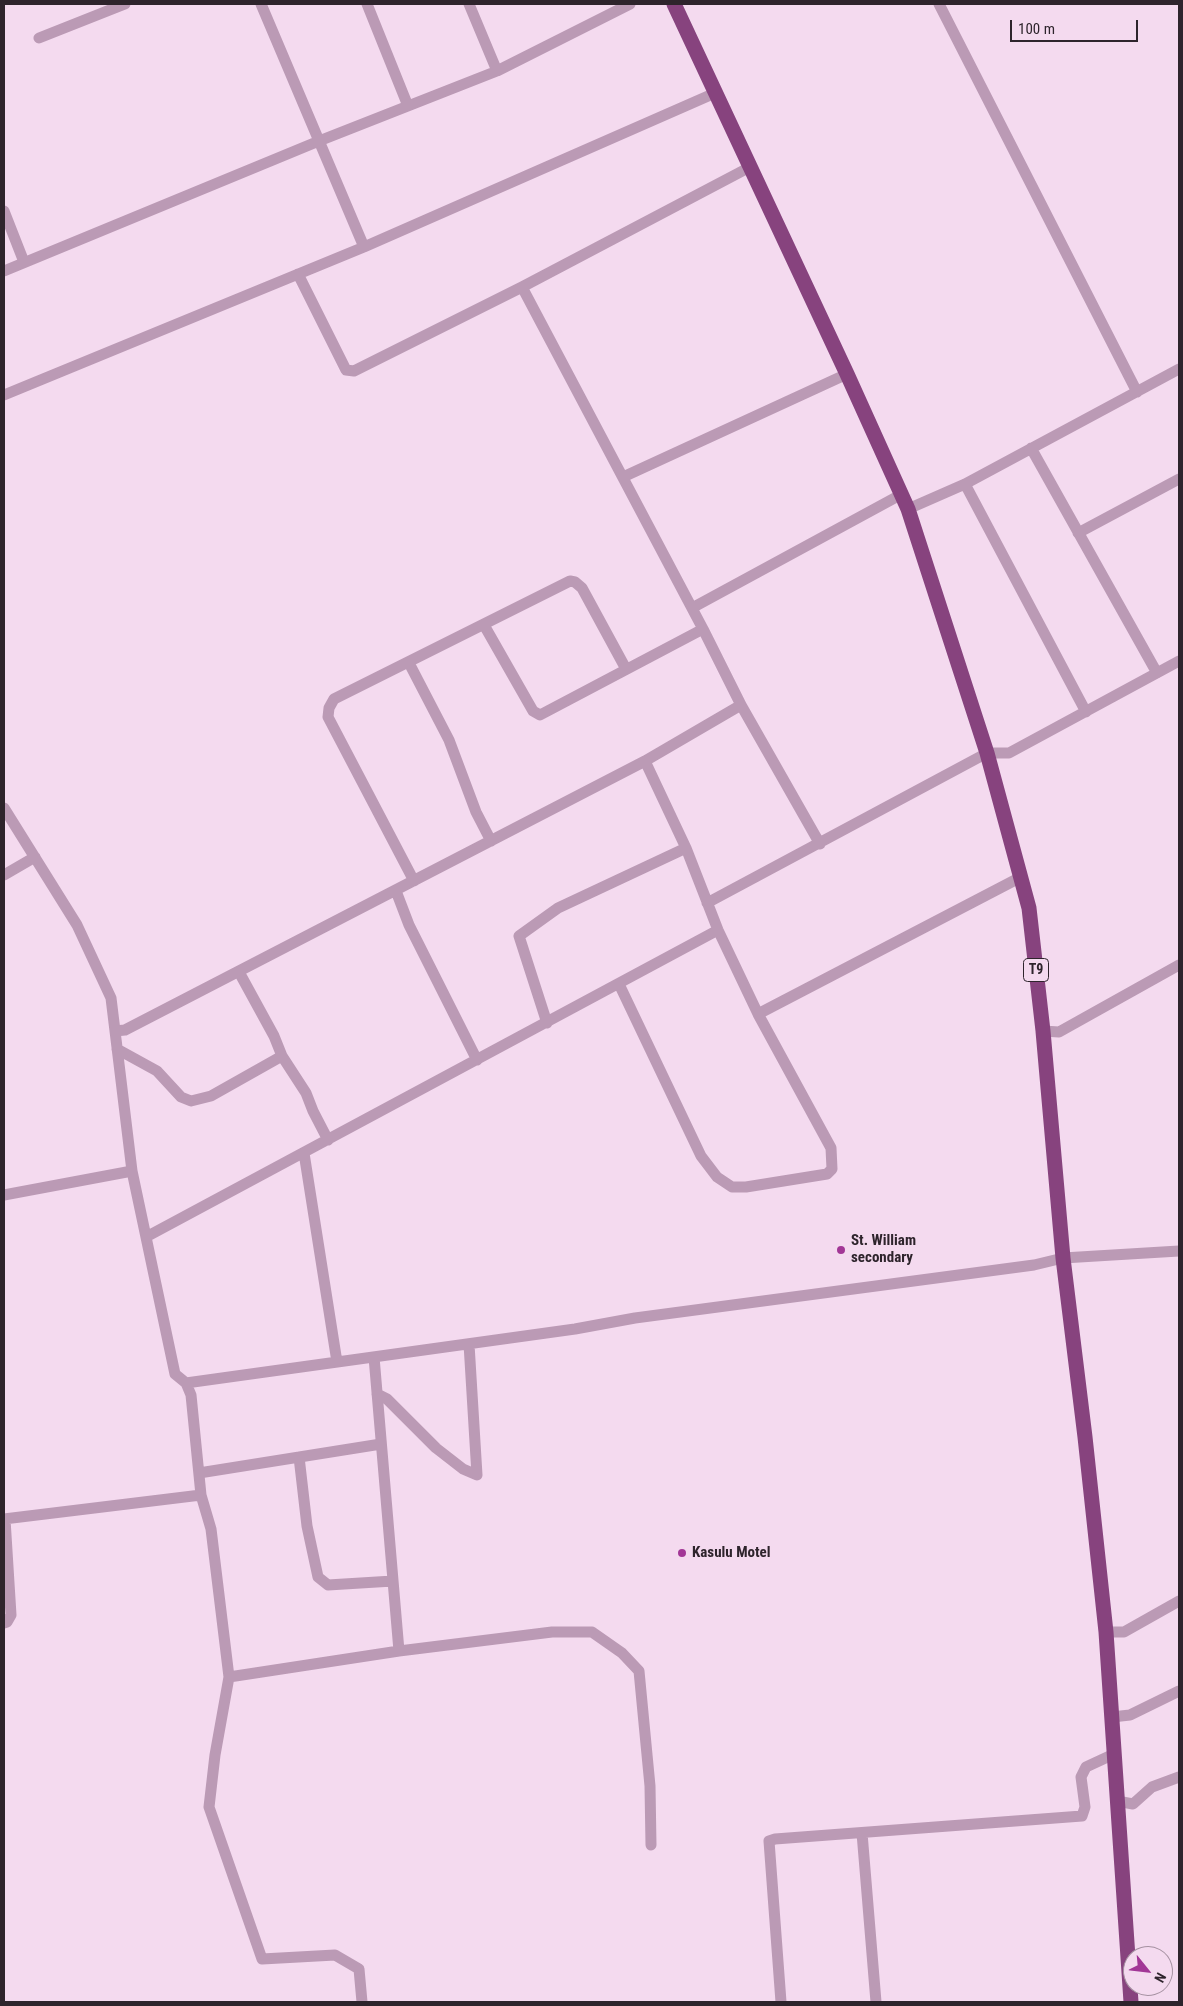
<!DOCTYPE html>
<style>
body{margin:0}
#map{position:relative;width:1183px;height:2006px;overflow:hidden;background:#f4daef;font-family:"Roboto Condensed",sans-serif}
canvas{display:block}
.frame{position:absolute;inset:0;border:5px solid #2e242c;pointer-events:none}
.north{position:absolute;left:1123px;top:1946px;width:50px;height:50px;box-sizing:border-box;background:#f4daef;border:1px solid #a591a1;border-radius:50%;rotate:119deg;font-size:14px;font-weight:700;line-height:20px;text-align:center;color:#2e242c}
.north::after{content:'';display:block;margin:auto;width:18px;height:22px;background:#a23696;clip-path:polygon(50% 0,100% 100%,50% 72%,0 100%)}
.scale{position:absolute;left:1010px;top:20px;width:128px;height:22px;box-sizing:border-box;border:2px solid #2e242c;border-top:0;padding-left:6px;font-size:15px;line-height:18px;white-space:nowrap;color:#2e242c;-webkit-text-stroke:4px #f4daef;paint-order:stroke}
</style>
<div id="map">
<canvas width="1183" height="2006"></canvas>
<div class="frame"></div>
<div class="north">N</div>
<div class="scale">100 m</div>
</div>
<script>
const c = document.querySelector('canvas').getContext('2d');
c.lineJoin = 'round';
const shape = rows => new Path2D(rows.map(r => 'M' + r).join(''));
function strokePath(path, color, width, dash) { c.strokeStyle = color; c.lineWidth = width; c.lineCap = dash ? 'butt' : 'round'; c.setLineDash(dash || []); c.stroke(path); }
function label(font, color, halo, rows, align = 'center') {
  c.font = font + ' "Roboto Condensed",sans-serif'; c.lineWidth = 5; c.setLineDash([]); c.textBaseline = 'middle'; c.strokeStyle = halo; c.fillStyle = color; for (const [text, x, y, turn = 0] of rows) {
    c.save(); c.translate(x, y); c.rotate((+turn || 0) * Math.PI / 180); c.textAlign = isNaN(turn) ? turn : align; if (halo) c.strokeText(text, 0, 0); c.fillText(text, 0, 0); c.restore();
  }
}
strokePath(shape([
 [261,4,364,247],
 [367,4,408,106],
 [469,4,497,71],
 [939,4,1137,392],
 [39,38,125,4],
 [4,211,24,262],
 [4,271,319,141,497,71,630,4],
 [298,274,346,370,354,371,522,287,750,167],
 [522,287,703,629,741,705,820,844],
 [4,395,364,247,715,93],
 [1031,448,1157,673],
 [623,477,847,374],
 [965,484,1086,712],
 [908,509,965,484,1179,369],
 [1078,533,1179,479],
 [692,608,902,494],
 [484,625,533,711,540,715,703,629],
 [409,663,449,740,476,812,491,841],
 [4,808,77,925,111,998,132,1171,175,1374,186,1383,575,1329,635,1318,1034,1265,1063,1258,1179,1251],
 [4,875,35,857],
 [414,881,328,717,329,708,334,699,570,581,575,582,582,588,626,669],
 [396,891,409,925,477,1060],
 [707,903,987,753,1009,753,1179,661],
 [239,972,274,1036,282,1056,306,1093,313,1111,328,1140],
 [619,984,701,1156,717,1177,732,1187,746,1187,827,1174,832,1169,831,1148,758,1014,718,930,686,848,645,761],
 [758,1014,1021,877],
 [547,1023,519,936,558,908,686,848],
 [115,1031,125,1030,645,761,741,705],
 [1043,1031,1059,1032,1179,965],
 [117,1049,157,1071,181,1097,191,1101,211,1096,282,1056],
 [304,1153,337,1362],
 [4,1195,132,1171],
 [146,1237,718,930],
 [374,1357,399,1651],
 [186,1383,191,1395,201,1495,211,1529,229,1677,215,1755,209,1807,262,1959,335,1955,359,1969,362,2002],
 [377,1394,387,1399,436,1448,463,1469,477,1475,469,1344],
 [299,1457,307,1526,318,1577,328,1585,393,1581],
 [199,1473,381,1444],
 [4,1519,201,1495],
 [4,1623,7,1622,11,1615,5,1519],
 [1106,1632,1124,1632,1179,1601],
 [229,1677,399,1651,552,1632,592,1632,622,1653,639,1671,650,1786,651,1845],
 [1112,1717,1130,1715,1179,1691],
 [1117,1801,1133,1804,1152,1787,1179,1777],
 [862,1833,876,2002],
 [781,2002,769,1841,775,1839,1082,1816,1085,1807,1081,1777,1086,1767,1114,1754]
]), '#bb9ab5', 11);
strokePath(shape([
 [674,4,847,374,908,509,987,753,1029,908,1043,1031,1063,1258,1085,1437,1106,1632,1131,2002]
]), '#87437e', 15);
for (const [x, y, r, color] of [
 [841,1250,5,"#a23696"],
 [682,1553,5,"#a23696"]
]) { const dot = new Path2D(); dot.arc(x, y, r, 0, 2 * Math.PI); c.fillStyle = color; c.fill(dot); strokePath(dot, '#f4daef', 2); }
for (const [x, y, w] of [
 [1036,970,25]
]) { const box = new Path2D(); box.roundRect(x - w / 2, y - 11.5, w, 23, 4); c.fillStyle = '#f4daef'; c.fill(box); strokePath(box, '#2e242c', 1); }
label('bold 14px', '#2e242c', null, [
 ["T9",1036,970]
]);
label('bold 15px', '#2e242c', '#f4daef', [
 ["St. William",851,1241],
 ["secondary",851,1258],
 ["Kasulu Motel",692,1553]
], 'left');
</script>
